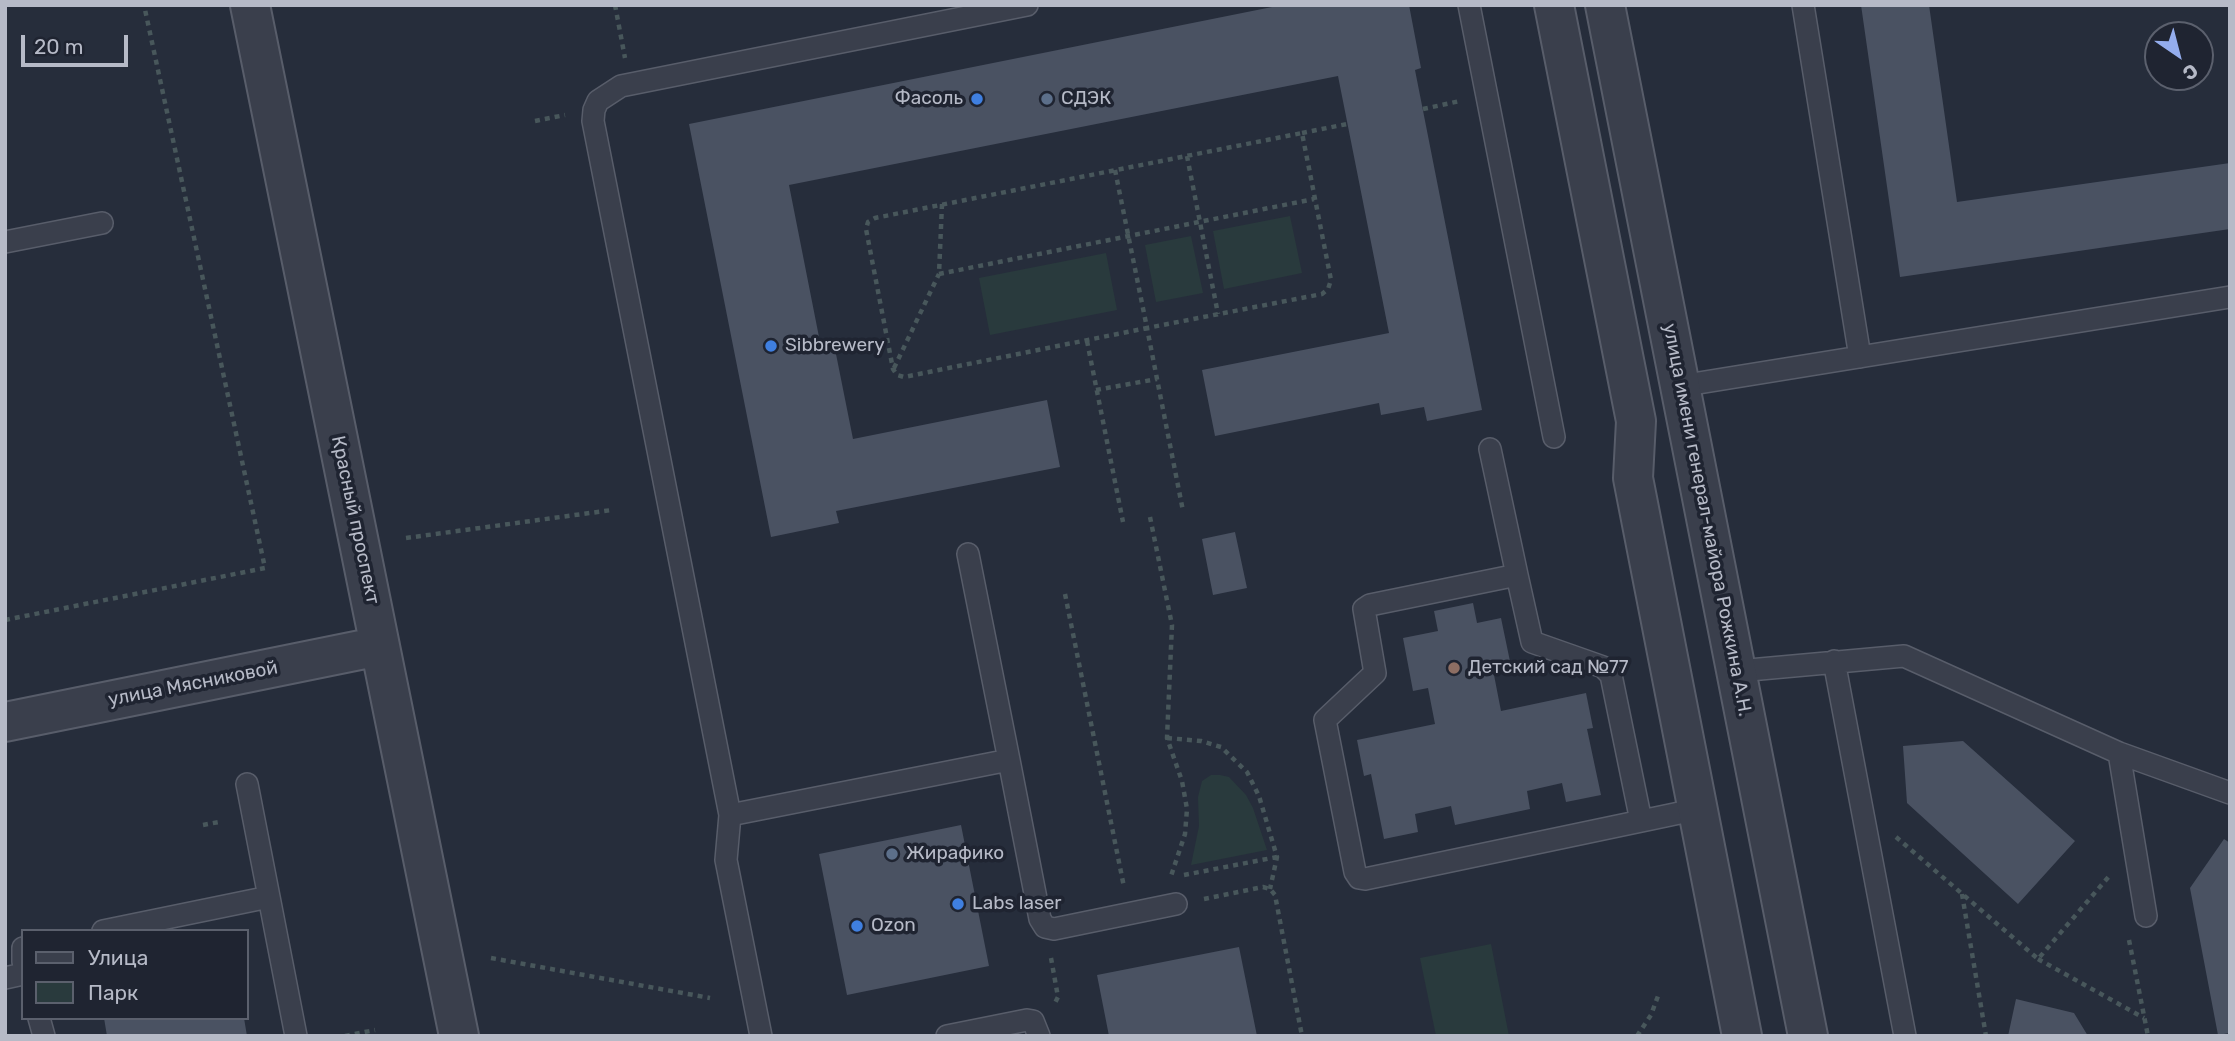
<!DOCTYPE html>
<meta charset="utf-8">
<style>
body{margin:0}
#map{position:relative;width:2235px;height:1041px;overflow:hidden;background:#262d3b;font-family:Rubik,sans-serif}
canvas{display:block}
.frame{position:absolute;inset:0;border:7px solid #b6bac7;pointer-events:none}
.legend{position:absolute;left:21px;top:929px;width:228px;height:91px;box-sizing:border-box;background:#1f2431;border:2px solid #5b606d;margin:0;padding:9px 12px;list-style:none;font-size:21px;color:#b6bac7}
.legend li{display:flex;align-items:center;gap:14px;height:35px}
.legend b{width:35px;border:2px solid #5b606d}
.north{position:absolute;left:2144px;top:21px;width:70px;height:70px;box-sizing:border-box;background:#1f2431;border:2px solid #5b606d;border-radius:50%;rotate:145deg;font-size:19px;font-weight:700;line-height:28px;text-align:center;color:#b6bac7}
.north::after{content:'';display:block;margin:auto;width:24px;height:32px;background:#94aded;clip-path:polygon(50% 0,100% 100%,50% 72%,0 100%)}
.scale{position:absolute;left:21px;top:35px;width:107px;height:32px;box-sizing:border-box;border:4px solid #b6bac7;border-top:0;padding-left:9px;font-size:21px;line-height:24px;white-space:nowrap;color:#b6bac7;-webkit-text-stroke:5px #1f2431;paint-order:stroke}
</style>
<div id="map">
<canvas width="2235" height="1041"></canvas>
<div class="frame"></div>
<ul class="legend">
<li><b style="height:9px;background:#3a3f4c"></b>Улица</li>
<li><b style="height:19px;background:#293a3d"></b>Парк</li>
</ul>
<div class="north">С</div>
<div class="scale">20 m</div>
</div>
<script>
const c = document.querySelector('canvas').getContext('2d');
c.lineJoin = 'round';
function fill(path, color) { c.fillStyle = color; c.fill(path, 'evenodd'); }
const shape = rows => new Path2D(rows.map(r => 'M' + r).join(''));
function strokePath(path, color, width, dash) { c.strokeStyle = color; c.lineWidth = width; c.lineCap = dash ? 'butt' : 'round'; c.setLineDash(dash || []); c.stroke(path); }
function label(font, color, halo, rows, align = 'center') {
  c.font = font + ' Rubik,sans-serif'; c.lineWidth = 7; c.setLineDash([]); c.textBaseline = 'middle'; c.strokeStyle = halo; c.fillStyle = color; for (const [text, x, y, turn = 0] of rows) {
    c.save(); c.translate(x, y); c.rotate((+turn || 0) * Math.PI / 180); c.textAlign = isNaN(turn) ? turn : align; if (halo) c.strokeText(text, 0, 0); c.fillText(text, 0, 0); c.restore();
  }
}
fill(shape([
 [1290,216,1302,273,1224,289,1213,231],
 [1191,236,1203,293,1156,302,1145,245],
 [1106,253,1117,310,990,335,979,278],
 [1211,775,1220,775,1229,777,1246,795,1253,808,1267,850,1191,865,1199,826,1198,797,1202,781],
 [1491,944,1509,1036,1436,1036,1420,958]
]), '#293a3d');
fill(shape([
 [1282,5,1409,5,1421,68,1415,70,1482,410,1427,421,1424,407,1381,415,1379,403,1215,436,1202,370,1389,333,1338,76,789,185,820,342,833,339,853,439,1047,400,1060,467,836,511,839,523,771,537,689,124],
 [1861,5,1929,5,1957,202,2230,163,2230,229,1900,277],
 [1235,532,1247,588,1213,595,1202,539],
 [1473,603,1477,623,1501,618,1512,671,1494,675,1501,711,1586,693,1593,728,1587,729,1601,795,1566,802,1562,783,1527,791,1530,809,1455,825,1451,806,1415,814,1418,832,1384,839,1371,774,1364,776,1357,740,1435,724,1428,688,1413,691,1403,638,1438,631,1434,611],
 [1963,741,2075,841,2018,904,1907,803,1903,746],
 [961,825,989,966,847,995,819,854],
 [2224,839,2230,843,2230,1033,2218,1035,2190,888],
 [1239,947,1257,1036,1109,1036,1097,975],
 [2016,999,2074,1013,2088,1036,2008,1036],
 [104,1018,244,1018,247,1036,107,1036]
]), '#4a5262');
const service = shape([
 [1469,5,1554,437],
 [1803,5,1860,357],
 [5,242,102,223],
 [1680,386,2230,297],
 [1490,449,1517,575],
 [968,554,1009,760],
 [1834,661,1905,1036],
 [1738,671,1904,656,2119,753,2230,793],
 [2119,753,2146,916],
 [247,784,269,897],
 [730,815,1009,760,1040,919,1045,927,1054,929,1176,904],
 [1641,821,1611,675,1603,667,1532,642,1517,575,1370,605,1364,609,1375,673,1325,720,1355,872,1359,878,1365,879,1670,815,1698,809],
 [103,931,269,897,296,1036],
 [23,948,23,962],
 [5,978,23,974],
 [39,1018,44,1036],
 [761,1036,726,860,730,815,593,121,594,110,598,101,621,86,1027,5],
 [947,1036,1027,1020,1033,1021,1039,1036]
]);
const minor = shape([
 [1554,5,1636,421,1633,478,1742,1036],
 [1605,5,1808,1036]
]);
const tertiary = shape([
 [250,5,459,1036],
 [5,722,380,646]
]);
strokePath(service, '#585d6a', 24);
strokePath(minor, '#585d6a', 42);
strokePath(tertiary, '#585d6a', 42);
strokePath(shape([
 [615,5,625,58],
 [1423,109,1460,101],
 [535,121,565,115],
 [1302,133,1347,124],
 [1187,156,1218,314],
 [1115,170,1147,328,904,377,897,375,893,369,866,229,868,222,875,218,1302,133,1331,280,1328,289,1322,294,1147,328,1183,511],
 [942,204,939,274,1314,199],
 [1087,341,1123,522],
 [894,368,939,274],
 [1096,390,1157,379],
 [1150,517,1172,625,1167,738,1182,781,1187,809,1185,834,1171,876],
 [406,538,612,510],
 [1065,594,1124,887],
 [5,620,265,568,144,5],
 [1167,738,1201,741,1221,747,1247,772,1259,796,1277,857,1270,889],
 [203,825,219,822],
 [1896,837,2038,959,2111,874],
 [1184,875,1277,857],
 [1962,894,1986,1036],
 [1204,899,1263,887,1270,889,1275,895,1302,1036],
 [2129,940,2148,1036],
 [491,958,710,998],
 [1051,958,1058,997,1055,1003],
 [2038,959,2144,1018],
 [345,1036,375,1030],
 [1637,1036,1651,1015,1658,996]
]), '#48575b', 4.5, [5, 5]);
strokePath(service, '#3a3f4c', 21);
strokePath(minor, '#3a3f4c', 38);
strokePath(tertiary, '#3a3f4c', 38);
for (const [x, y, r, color] of [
 [977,99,7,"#3f7fe0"],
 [1047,99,7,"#5c6f8a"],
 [771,346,7,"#3f7fe0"],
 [1454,668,7,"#8d6e63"],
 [892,854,7,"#5c6f8a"],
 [958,904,7,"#3f7fe0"],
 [857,926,7,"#3f7fe0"]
]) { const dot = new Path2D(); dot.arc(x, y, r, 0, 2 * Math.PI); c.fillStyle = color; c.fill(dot); strokePath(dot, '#1f2431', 2.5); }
label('19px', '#b6bac7', '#1f2431', [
 ["Фасоль",963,99,"right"],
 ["СДЭК",1061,99],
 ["Sibbrewery",785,346],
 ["Детский сад №77",1468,668],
 ["Жирафико",906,854],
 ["Labs laser",972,904],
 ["Ozon",871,926]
], 'left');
label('19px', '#b6bac7', '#1f2431', [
 ["Красный проспект",355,520,78],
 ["улица имени генерал-майора Рожкина А.Н.",1707,520,79],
 ["улица Мясниковой",193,684,-11]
]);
</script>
